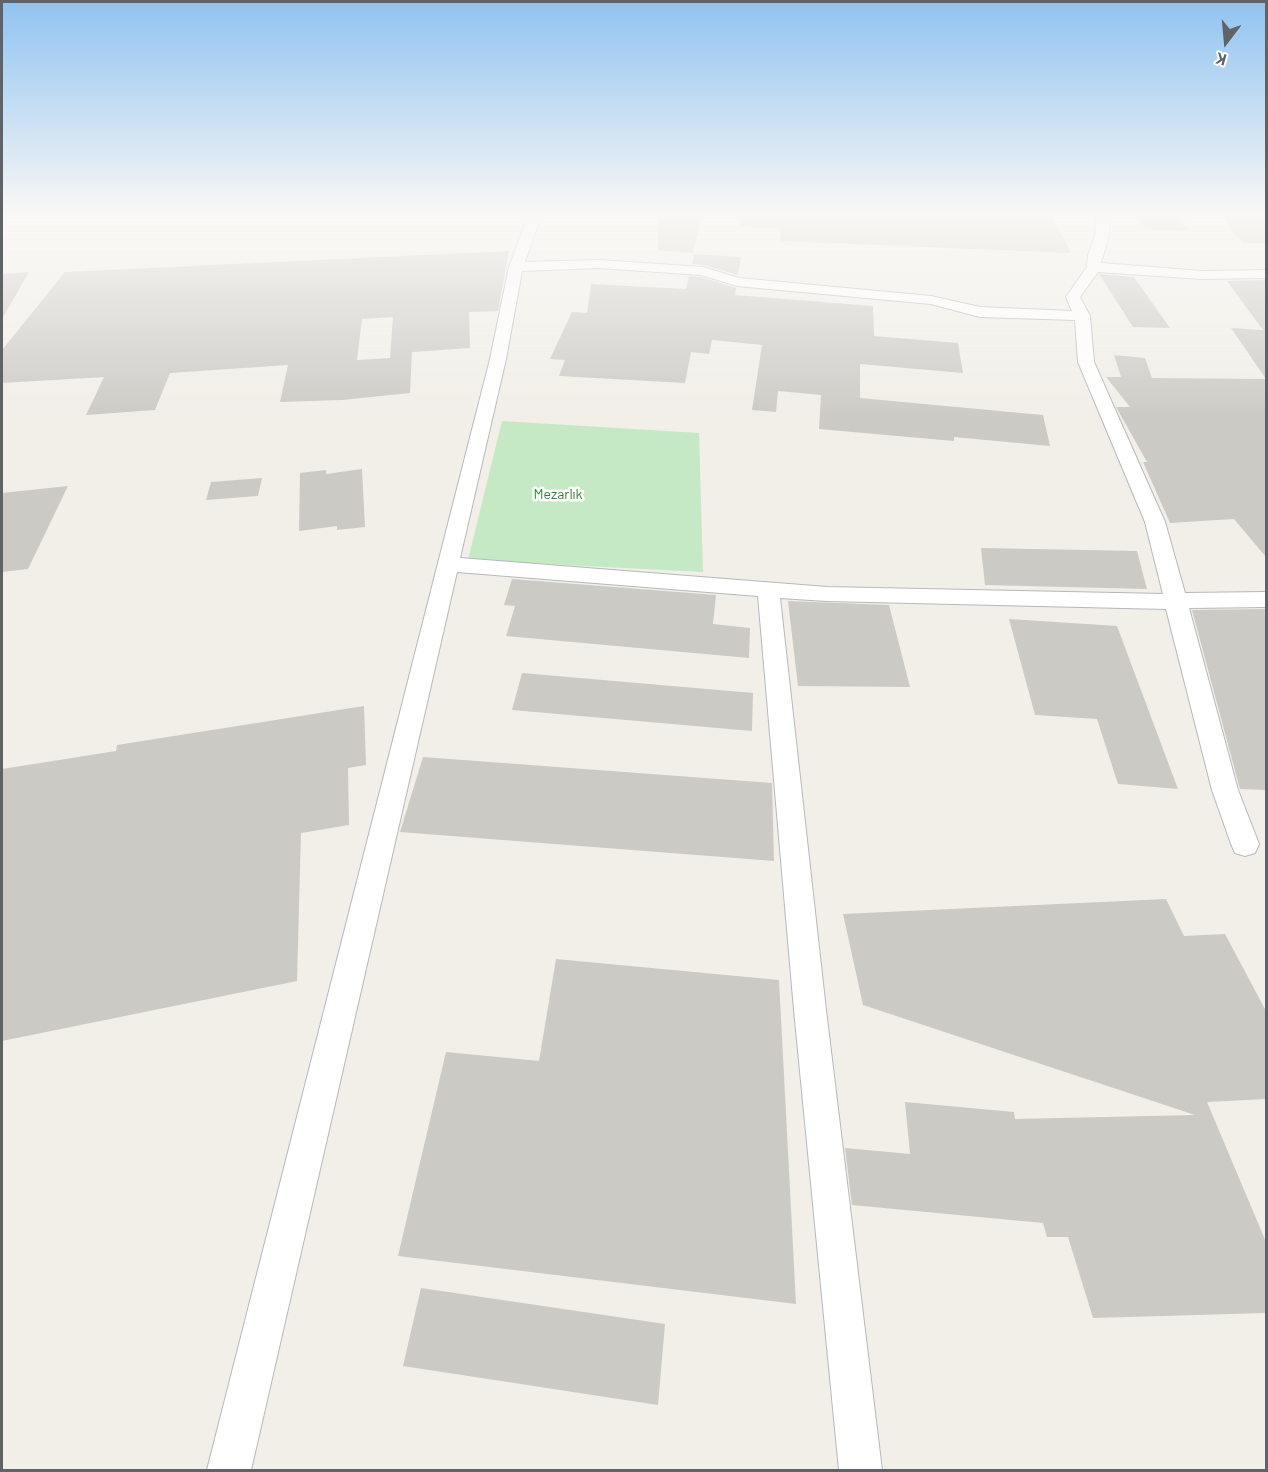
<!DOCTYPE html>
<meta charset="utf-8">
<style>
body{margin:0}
#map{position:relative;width:1268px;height:1472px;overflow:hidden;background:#f1efe8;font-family:Barlow,sans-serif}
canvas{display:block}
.frame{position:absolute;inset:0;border:3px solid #5f6368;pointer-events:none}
.north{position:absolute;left:1196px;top:12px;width:60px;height:60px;-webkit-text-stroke:4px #fff;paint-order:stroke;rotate:196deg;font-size:16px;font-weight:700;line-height:24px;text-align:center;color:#5f6368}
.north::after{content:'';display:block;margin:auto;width:21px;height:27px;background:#5f6368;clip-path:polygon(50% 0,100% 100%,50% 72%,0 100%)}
</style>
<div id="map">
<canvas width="1268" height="1472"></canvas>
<div class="frame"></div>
<div class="north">K</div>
</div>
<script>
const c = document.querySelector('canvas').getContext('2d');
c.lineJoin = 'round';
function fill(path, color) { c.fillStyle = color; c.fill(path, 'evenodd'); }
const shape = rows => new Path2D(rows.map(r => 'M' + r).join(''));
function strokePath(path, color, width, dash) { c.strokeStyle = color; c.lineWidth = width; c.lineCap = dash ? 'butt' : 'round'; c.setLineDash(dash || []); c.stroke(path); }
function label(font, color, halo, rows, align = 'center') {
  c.font = font + ' Barlow,sans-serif'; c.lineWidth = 5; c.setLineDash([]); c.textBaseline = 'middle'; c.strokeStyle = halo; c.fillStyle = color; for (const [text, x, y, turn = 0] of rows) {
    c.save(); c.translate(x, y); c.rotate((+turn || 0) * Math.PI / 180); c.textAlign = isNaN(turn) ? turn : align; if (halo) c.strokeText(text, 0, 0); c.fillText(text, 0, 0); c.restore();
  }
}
fill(shape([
 [502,421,699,433,703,572,468,560]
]), '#c5e8c5');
fill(shape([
 [658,213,702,213,693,253,658,250],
 [741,213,1050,213,1071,253,781,241,780,229,740,227],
 [1134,213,1175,213,1190,231,1146,230],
 [1221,213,1266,213,1266,243,1245,243,1235,235],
 [509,251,498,311,469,312,470,348,412,352,410,393,342,400,280,402,288,365,170,373,155,410,86,415,104,377,2,383,2,350,65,272],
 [393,317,390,358,357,360,362,319],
 [694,254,741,257,738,275,704,265,692,264],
 [29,272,2,319,2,274],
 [1099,274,1134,277,1170,328,1133,327],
 [689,276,701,277,736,288,735,295,873,306,874,336,958,343,963,373,860,364,860,398,1043,415,1050,446,954,437,954,441,819,429,821,395,778,391,776,412,752,410,762,345,712,340,709,354,691,352,685,383,559,376,565,360,550,359,572,312,587,313,591,284,686,289],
 [1266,280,1266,379,1231,328,1263,330,1227,281],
 [1114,355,1145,358,1152,378,1266,379,1266,557,1234,519,1170,523,1143,462,1147,462,1116,407,1130,407,1106,377,1121,377],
 [362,469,365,527,337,530,337,526,299,531,300,473,326,470,326,474],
 [262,478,258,496,206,500,211,482],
 [68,486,28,569,2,572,2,493],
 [981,548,1137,551,1147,589,985,585],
 [512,579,716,595,713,624,750,628,749,658,506,636,515,606,504,605],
 [788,601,889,605,910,687,798,686],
 [1266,609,1266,790,1240,789,1192,610],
 [1009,619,1117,626,1178,789,1118,784,1097,719,1035,715],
 [522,673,753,693,752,731,512,710],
 [364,706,366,765,348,768,349,825,301,833,297,981,2,1041,2,769,116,751,117,745],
 [423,757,772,783,774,861,400,832],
 [1166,899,1184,936,1225,934,1266,1011,1266,1099,1207,1102,1266,1242,1266,1313,1093,1318,1068,1237,1047,1237,1043,1223,852,1205,845,1148,910,1154,905,1102,1014,1112,1015,1119,1195,1115,863,1005,843,914],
 [556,959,779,980,796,1304,398,1256,446,1052,539,1061],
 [421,1288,665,1324,658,1405,403,1366]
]), '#cccac5');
const minor = shape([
 [529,213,542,213,525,262,599,260,703,267,739,278,931,296,980,307,1072,311,1066,297,1087,267,1088,255,1095,236,1096,221,1094,213,1107,213,1110,221,1109,236,1101,263,1202,271,1266,270,1266,278,1202,279,1098,272,1080,297,1090,316,1094,362,1165,522,1185,593,1266,592,1266,607,1189,608,1238,790,1259,844,1255,853,1245,856,1235,853,1231,844,1212,790,1166,609,827,601,780,598,826,1010,882,1470,839,1470,794,1010,758,596,457,572,251,1470,207,1470,490,359,509,267,529,213],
 [599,268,701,275,737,286,931,304,980,317,1075,320,1078,362,1145,522,1163,594,827,587,460,558,506,359,522,271,599,268]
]);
strokePath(minor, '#b5b8bc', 2);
fill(minor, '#fff');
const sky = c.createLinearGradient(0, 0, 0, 420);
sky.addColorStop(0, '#8fc3f1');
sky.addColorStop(0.51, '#f9f8f5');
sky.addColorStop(1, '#f9f8f500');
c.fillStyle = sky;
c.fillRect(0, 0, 1268, 420);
label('14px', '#348238', '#fff', [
 ["Mezarlık",558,494]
]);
</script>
